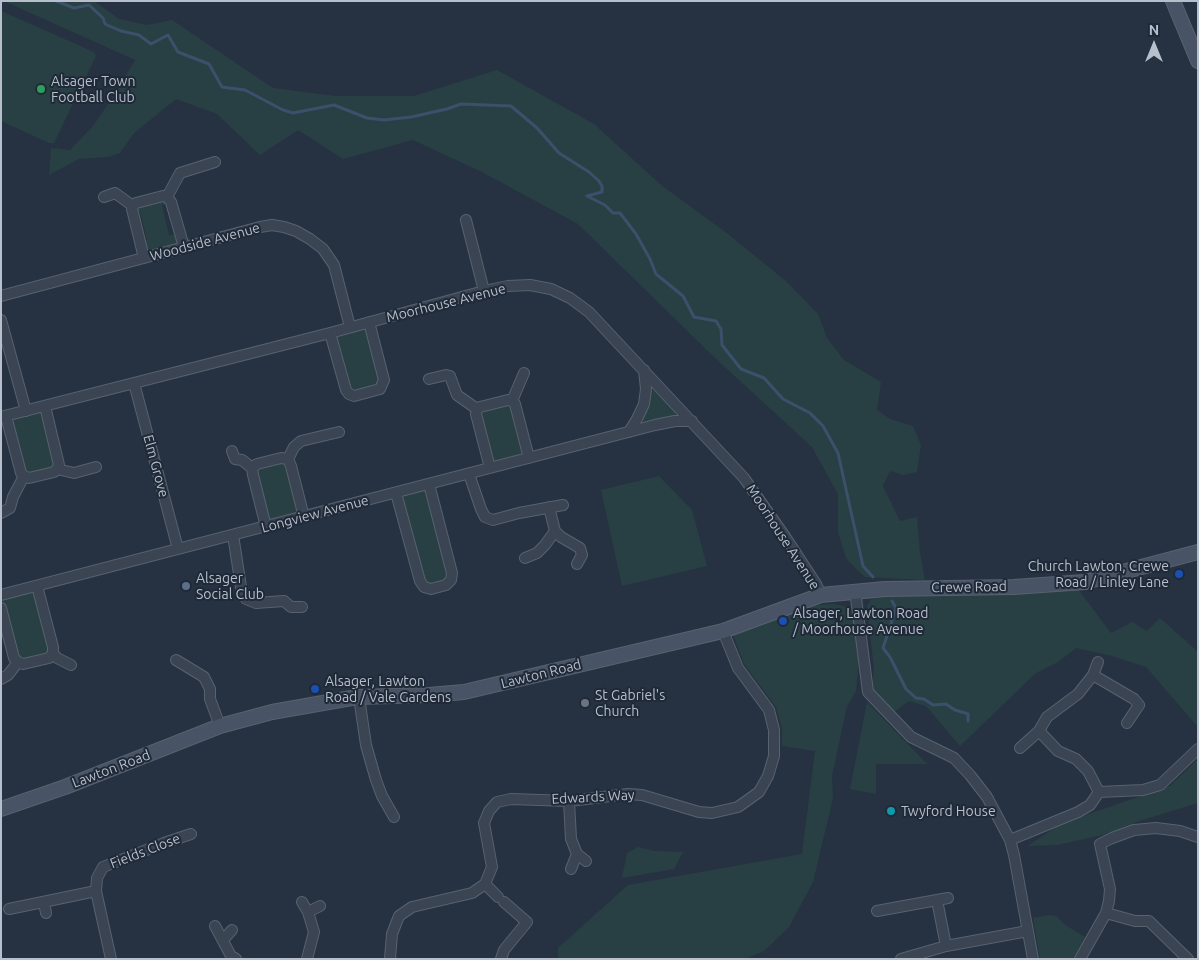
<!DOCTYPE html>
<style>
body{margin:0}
#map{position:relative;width:1199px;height:960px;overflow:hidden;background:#263242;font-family:Ubuntu,sans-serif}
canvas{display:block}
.frame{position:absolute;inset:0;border:2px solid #b7bfcc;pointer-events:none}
.north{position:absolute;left:1129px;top:20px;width:50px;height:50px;-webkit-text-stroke:4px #1f2937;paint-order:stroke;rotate:0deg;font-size:14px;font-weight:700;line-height:20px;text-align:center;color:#b7bfcc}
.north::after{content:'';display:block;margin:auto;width:18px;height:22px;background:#b7bfcc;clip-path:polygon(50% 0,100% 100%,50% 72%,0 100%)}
</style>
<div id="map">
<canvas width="1199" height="960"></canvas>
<div class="frame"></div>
<div class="north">N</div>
</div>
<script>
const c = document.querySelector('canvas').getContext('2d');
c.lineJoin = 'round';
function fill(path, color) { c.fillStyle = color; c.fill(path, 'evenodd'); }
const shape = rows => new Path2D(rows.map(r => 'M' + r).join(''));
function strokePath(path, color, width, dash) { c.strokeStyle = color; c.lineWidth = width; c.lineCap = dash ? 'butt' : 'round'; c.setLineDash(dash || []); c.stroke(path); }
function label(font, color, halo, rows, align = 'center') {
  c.font = font + ' Ubuntu,sans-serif'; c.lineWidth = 4; c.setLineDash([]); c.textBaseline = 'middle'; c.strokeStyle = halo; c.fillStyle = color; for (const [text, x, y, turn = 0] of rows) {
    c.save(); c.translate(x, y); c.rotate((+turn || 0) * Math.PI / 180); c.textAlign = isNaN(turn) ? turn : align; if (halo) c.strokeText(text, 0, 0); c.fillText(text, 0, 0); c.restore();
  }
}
fill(shape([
 [4,1,94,1,119,19,147,25,172,20,273,88,335,96,414,96,497,70,594,124,661,185,728,234,787,282,818,314,827,338,844,360,881,382,877,410,890,419,913,426,921,445,917,472,903,475,890,471,883,486,900,521,917,517,920,553,925,580,865,577,854,567,846,558,838,532,838,494,812,447,715,358,578,224,480,171,413,140,343,159,298,130,260,155,217,114,176,99,134,133,120,153,108,157,79,159,49,175,51,148,70,150,93,126,113,97,135,60],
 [1,11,94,52,96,56,54,143,49,143,1,121],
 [162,200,167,204,162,205,169,235,176,234,178,244,147,252,142,241,147,240,140,212,136,213,135,207],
 [367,326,381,380,378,386,351,392,334,335],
 [656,390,676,411,675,416,645,423,642,419,650,391],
 [511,403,525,455,492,464,479,411],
 [44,411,56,468,25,474,10,420],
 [286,461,300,514,268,522,256,475,258,466],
 [659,476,692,510,707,566,622,586,601,490],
 [427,488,449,573,444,583,426,585,400,495],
 [1078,589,1111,633,1132,622,1147,631,1160,618,1198,652,1198,727,1146,667,1112,656,1076,648,1058,662,1036,673,960,746,926,706,909,701,894,712,871,693,874,669,867,606,871,599,888,595],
 [35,590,50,648,47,654,23,661,18,656,2,599],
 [835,604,847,607,853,614,859,659,856,691,847,706,832,776,833,798,813,882,789,927,764,951,745,959,558,959,558,948,628,885,802,854,815,751,782,746,782,729,776,707,744,664,733,634,812,605],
 [867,702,927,764,876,764,876,794,850,789],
 [1198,759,1198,803,1142,820,1103,835,1057,845,1028,846,1060,824,1170,786],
 [638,847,655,851,683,852,674,869,622,878,627,853],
 [1050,915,1056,916,1067,926,1085,937,1073,959,1040,959,1033,918]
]), '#284043');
strokePath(shape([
 [56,1,74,8,89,5,103,18,105,24,121,31,139,35,151,44,168,35,178,52,209,64,222,87,245,90,283,110,293,113,334,105,367,118,384,120,411,117,447,109,461,104,511,106,537,128,559,153,589,172,598,180,602,186,602,192,587,196,605,205,613,213,620,213,636,234,650,259,656,274,683,296,694,317,716,321,721,329,722,345,741,369,764,378,783,399,810,413,823,426,838,453,863,566,873,577],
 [892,601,896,608,883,648,890,657,906,689,916,698,924,699,933,705,946,704,955,710,968,714,968,721]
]), '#3b506b', 3);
const street = shape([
 [104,197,115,193,133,206],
 [167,197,180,173,215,162],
 [466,220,484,291],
 [144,258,132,209,133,206,136,203,163,196,167,197,171,202,184,247],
 [1,296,260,227,272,225,284,227,296,231,310,239,323,249,334,265,350,327],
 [1,320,26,411],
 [330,333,346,390,349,394,354,396,380,389,384,380,369,322],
 [429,379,446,375,450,376,457,395,477,409],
 [134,383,178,549],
 [512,401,524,373],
 [6,416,21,473,24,476,29,478,54,472,57,469,59,465,45,406],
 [1,417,330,333,484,291,508,286,530,285,551,289,570,298,589,312,744,478,786,538,816,584,821,595],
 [629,432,637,419,644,404,646,389,644,370],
 [232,451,235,459,242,460,252,468],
 [288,459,294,447,301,441,339,432],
 [490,468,476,414,477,409,480,407,508,400,512,401,515,404,529,458],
 [57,469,74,473,96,467],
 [469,474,481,509,485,517,493,520,519,513,563,505],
 [396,493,420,581,424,587,431,589,446,585,451,580,452,573,429,484],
 [549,507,555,531,561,537,580,548,582,555,577,564],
 [1,513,10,508,13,497,24,476],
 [266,527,253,475,252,468,257,464,281,458,288,459,291,466,304,517],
 [233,535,241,587,246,599,256,603,284,601,291,607,302,607],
 [525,558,537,553,545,545,555,531],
 [855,590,868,692,911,737,954,758,970,775,987,797,1010,840,1014,855,1033,959],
 [1,595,655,425,675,421,692,421],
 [1,608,14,658,18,662,23,664,49,658,53,653,53,647,37,586],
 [53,653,57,658,71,665],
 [176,660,204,677,210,689,210,699,220,726],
 [1093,675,1134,699,1139,705,1127,723],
 [1,679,8,675,18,662],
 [359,697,366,745,376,780,382,796,394,817],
 [1020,748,1039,731],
 [1099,792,1143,790,1160,785,1198,749],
 [569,801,571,839,577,854,586,861],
 [1010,840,1078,812,1090,805,1099,792,1088,771,1076,759,1058,751,1039,731,1047,717,1078,694,1093,675,1098,662],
 [571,869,577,854],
 [485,884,498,897],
 [937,900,946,946],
 [44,902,46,913],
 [302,902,308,912,314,932,307,959],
 [9,909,96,891],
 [877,911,948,898],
 [308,912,320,906],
 [1106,913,1135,921,1149,921,1188,959],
 [215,926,231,956,236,959],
 [223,940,232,930],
 [111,959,96,891,97,878,103,867,164,843,191,834],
 [390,959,392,934,399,916,412,907,472,893,485,884,492,867,484,823,489,811,497,802,511,799,569,801,628,794,642,795,699,812,712,813,738,807,759,792,768,776,774,756,774,730,769,710,738,668,723,631],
 [501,959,504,950,527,922,504,902],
 [901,959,946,946,1028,931],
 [1080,959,1106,913,1109,901,1110,889,1100,844,1112,838,1134,830,1156,828,1180,831,1198,837]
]);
const secondary = shape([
 [1173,1,1198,61],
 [1,809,65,787,220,726,272,712,357,697,429,695,464,692,723,631,821,595,885,589,1014,587,1085,582,1198,552]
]);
strokePath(street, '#58626f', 12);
strokePath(secondary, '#58626f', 16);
strokePath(street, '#3a4452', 10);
strokePath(secondary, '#485365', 14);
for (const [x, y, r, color] of [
 [41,89,5,"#2e9e5b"],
 [1179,574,5,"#1a4fb4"],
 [186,586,5,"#5c6f8a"],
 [783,621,5,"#1a4fb4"],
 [315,689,5,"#1a4fb4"],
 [585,703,5,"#6b7280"],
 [891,811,5,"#0f9aa8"]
]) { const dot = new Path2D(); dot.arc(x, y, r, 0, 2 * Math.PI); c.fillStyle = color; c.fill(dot); strokePath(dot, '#1f2937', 2); }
label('14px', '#b7bfcc', '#1f2937', [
 ["Alsager Town",51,81],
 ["Football Club",51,97],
 ["Church Lawton, Crewe",1169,566,"right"],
 ["Road / Linley Lane",1169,582,"right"],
 ["Alsager",196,578],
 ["Social Club",196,594],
 ["Alsager, Lawton Road",793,613],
 ["/ Moorhouse Avenue",793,629],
 ["Alsager, Lawton",325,681],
 ["Road / Vale Gardens",325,697],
 ["St Gabriel's",595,695],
 ["Church",595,711],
 ["Twyford House",901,811]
], 'left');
label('14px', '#b7bfcc', '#1f2937', [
 ["Woodside Avenue",205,242,-15],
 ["Moorhouse Avenue",446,303,-14],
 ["Elm Grove",156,466,75],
 ["Longview Avenue",315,514,-15],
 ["Moorhouse Avenue",783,537,57],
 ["Crewe Road",969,587,-1],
 ["Lawton Road",541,674,-14],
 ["Lawton Road",111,769,-21],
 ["Edwards Way",593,797,-3],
 ["Fields Close",145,851,-21]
]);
</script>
